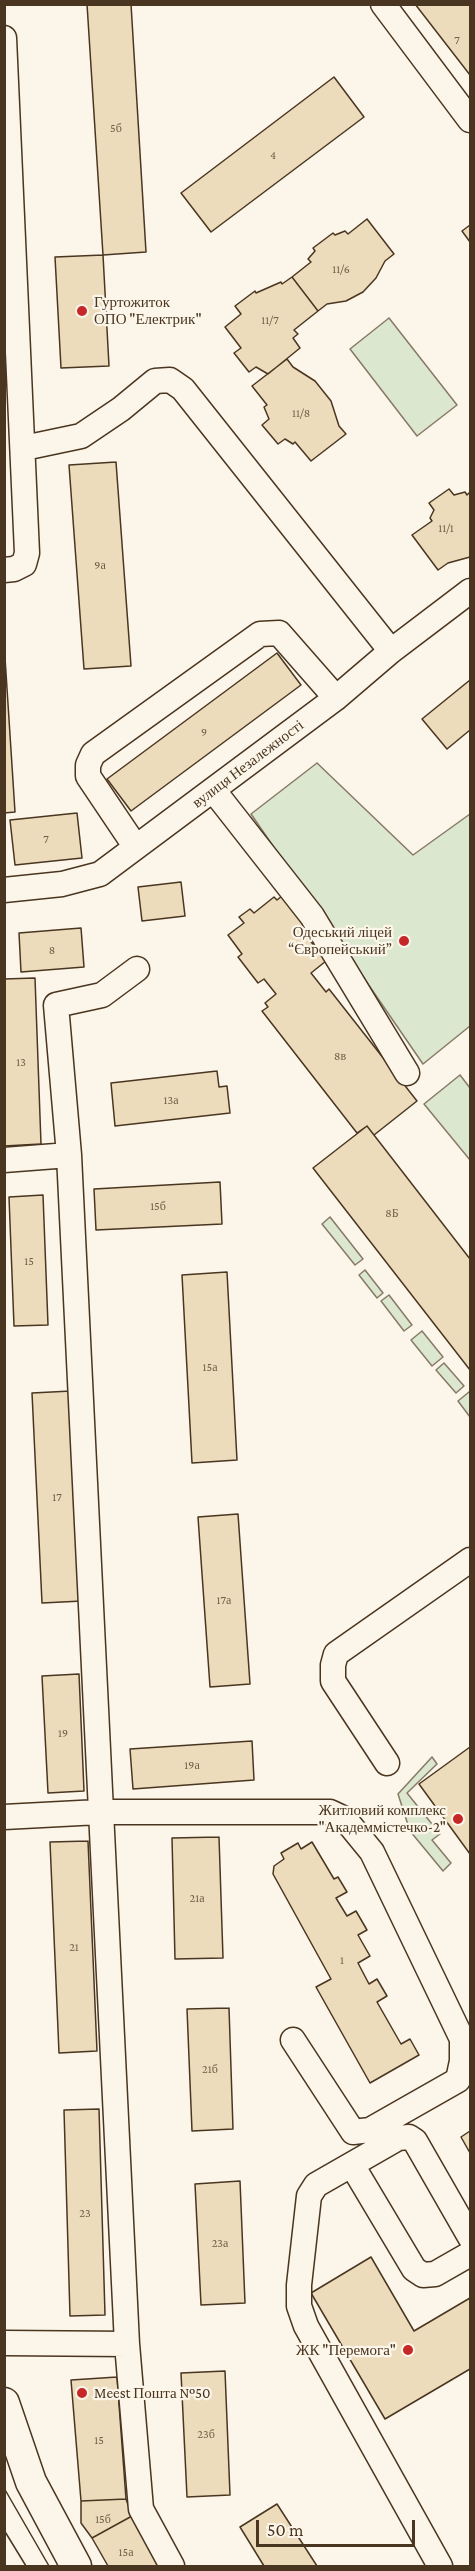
<!DOCTYPE html>
<meta charset="utf-8">
<style>
body{margin:0}
#map{position:relative;width:475px;height:2571px;overflow:hidden;background:#fbf6e9;font-family:"Crimson Pro",serif}
canvas{display:block}
.frame{position:absolute;inset:0;border:6px solid #4a3520;pointer-events:none}
.scale{position:absolute;left:256px;top:2520px;width:159px;height:27px;box-sizing:border-box;border:3px solid #4a3520;border-top:0;padding-left:8px;font-size:18px;line-height:21px;white-space:nowrap;color:#4a3520;-webkit-text-stroke:4px #fbf6e9;paint-order:stroke}
</style>
<div id="map">
<canvas width="475" height="2571"></canvas>
<div class="frame"></div>
<div class="scale">50 m</div>
</div>
<script>
const c = document.querySelector('canvas').getContext('2d');
c.lineJoin = 'round';
function fill(path, color) { c.fillStyle = color; c.fill(path, 'evenodd'); }
const shape = rows => new Path2D(rows.map(r => 'M' + r).join(''));
function strokePath(path, color, width, dash) { c.strokeStyle = color; c.lineWidth = width; c.lineCap = dash ? 'butt' : 'round'; c.setLineDash(dash || []); c.stroke(path); }
function label(font, color, halo, rows, align = 'center') {
  c.font = font + ' "Crimson Pro",serif'; c.lineWidth = 4.5; c.setLineDash([]); c.textBaseline = 'middle'; c.strokeStyle = halo; c.fillStyle = color; for (const [text, x, y, turn = 0] of rows) {
    c.save(); c.translate(x, y); c.rotate((+turn || 0) * Math.PI / 180); c.textAlign = isNaN(turn) ? turn : align; if (halo) c.strokeText(text, 0, 0); c.fillText(text, 0, 0); c.restore();
  }
}
const green = shape([
 [389,318,457,405,417,436,350,349,389,318],
 [317,763,413,855,470,814,470,1026,423,1064,251,814,317,763],
 [460,1075,470,1088,470,1160,424,1104,460,1075],
 [330,1217,363,1259,355,1265,322,1224,330,1217],
 [365,1270,383,1293,377,1298,359,1275,365,1270],
 [389,1295,412,1325,404,1331,381,1301,389,1295],
 [422,1331,443,1357,432,1366,411,1340,422,1331],
 [444,1363,464,1386,456,1393,436,1370,444,1363],
 [469,1392,470,1394,470,1417,458,1401,469,1392],
 [432,1757,437,1764,407,1793,440,1834,432,1840,451,1863,443,1871,410,1831,398,1794,432,1757]
]);
fill(green, '#dce7d0');
strokePath(green, '#887966', 1.5);
const building = shape([
 [87,4,131,4,146,252,103,255,87,4],
 [415,4,470,4,470,75,415,4],
 [334,77,364,117,211,232,181,193,334,77],
 [367,219,394,254,385,261,376,278,363,292,346,301,327,304,318,311,292,277,311,262,308,259,315,251,313,248,333,233,335,235,345,231,348,234,367,219],
 [470,225,470,242,462,231,470,225],
 [103,255,109,366,61,368,55,257,103,255],
 [292,277,318,311,294,330,298,334,293,338,300,348,268,374,256,367,249,372,234,353,241,348,225,327,241,314,235,306,255,291,256,293,281,282,282,284,292,277],
 [287,359,293,367,315,381,331,401,339,426,346,434,311,461,295,442,293,444,285,439,278,444,262,425,269,419,264,407,267,405,252,386,287,359],
 [116,462,131,666,84,669,69,465,116,462],
 [449,489,454,495,465,492,467,495,470,492,470,557,448,563,438,570,412,535,432,521,430,518,434,510,429,503,449,489],
 [4,642,15,812,4,813,4,642],
 [277,653,301,685,131,811,107,779,277,653],
 [470,680,470,730,447,749,422,719,470,680],
 [77,813,82,858,15,865,10,820,77,813],
 [181,882,185,916,142,921,138,887,181,882],
 [287,892,314,926,305,934,326,961,311,973,326,992,329,989,417,1101,374,1135,367,1126,357,1133,262,1011,268,1007,265,1003,276,994,264,979,258,983,238,957,242,954,228,935,244,923,239,917,250,909,254,913,274,897,277,900,287,892],
 [81,928,84,967,21,972,19,933,81,928],
 [35,978,41,1144,4,1146,4,979,35,978],
 [217,1071,219,1087,227,1086,230,1113,115,1126,111,1083,217,1071],
 [367,1126,470,1259,470,1370,313,1168,367,1126],
 [220,1182,222,1224,96,1230,94,1189,220,1182],
 [43,1195,48,1325,14,1326,9,1197,43,1195],
 [227,1272,237,1460,192,1463,182,1275,227,1272],
 [71,1391,82,1601,42,1603,32,1393,71,1391],
 [238,1514,250,1684,210,1687,198,1517,238,1514],
 [79,1674,84,1791,48,1793,42,1676,79,1674],
 [252,1741,254,1780,133,1789,130,1749,252,1741],
 [470,1747,470,1854,419,1784,470,1747],
 [219,1837,223,1958,175,1959,172,1838,219,1837],
 [88,1841,97,2051,59,2053,50,1842,88,1841],
 [312,1842,334,1879,338,1877,347,1892,336,1898,347,1916,356,1911,367,1930,358,1935,370,1956,358,1963,369,1984,377,1979,387,1996,377,2002,401,2044,410,2039,419,2055,370,2083,316,1987,331,1979,273,1874,274,1866,284,1859,281,1853,298,1843,301,1849,312,1842],
 [229,2008,233,2129,192,2131,187,2009,229,2008],
 [99,2109,105,2315,70,2316,64,2110,99,2109],
 [470,2131,470,2153,461,2137,470,2131],
 [240,2181,245,2303,201,2305,195,2184,240,2181],
 [371,2257,414,2331,470,2298,470,2369,385,2419,311,2293,371,2257],
 [225,2371,230,2495,187,2497,181,2373,225,2371],
 [117,2377,126,2499,81,2501,71,2380,117,2377],
 [126,2499,132,2516,92,2538,81,2523,81,2501,126,2499],
 [277,2504,317,2566,264,2566,240,2527,277,2504],
 [132,2516,160,2566,108,2566,92,2538,132,2516]
]);
fill(building, '#ecdcbc');
strokePath(building, '#4a3520', 1.5);
const minor = shape([
 [383,4,470,120],
 [4,38,27,553,24,564,14,569,4,570],
 [24,448,81,436,121,409,155,381,170,380,183,389,391,651],
 [214,791,312,916,407,1073],
 [135,846,88,776,88,765,93,754,260,634,279,633,336,698],
 [4,890,62,884,100,874,336,698,391,651,470,591],
 [4,1160,69,1155],
 [387,1763,333,1681,333,1665,336,1654,470,1560],
 [4,1817,99,1812,330,1812,345,1819,372,1852,462,2039,462,2061,458,2080,370,2130,353,2132,293,2040],
 [352,2165,414,2269,423,2275,435,2274,470,2254],
 [4,2343,127,2344,69,1155,56,1005,102,995,137,969],
 [127,2344,141,2509,172,2566],
 [440,2566,306,2326,299,2306,299,2285,309,2196,316,2185,398,2138,409,2137,415,2141,470,2237]
]);
const major = shape([
 [4,2403,31,2482,76,2566]
]);
strokePath(minor, '#4a3520', 27);
strokePath(major, '#4a3520', 33);
strokePath(minor, '#fbf6e9', 24);
strokePath(major, '#fbf6e9', 30);
strokePath(shape([
 [4,2488,49,2566],
 [4,2530,26,2566]
]), '#4a3520', 1.5);
for (const [x, y, r, color] of [
 [82,311,6,"#c62828"],
 [404,941,6,"#c62828"],
 [458,1819,6,"#c62828"],
 [408,2350,6,"#c62828"],
 [82,2393,6,"#c62828"]
]) { const dot = new Path2D(); dot.arc(x, y, r, 0, 2 * Math.PI); c.fillStyle = color; c.fill(dot); strokePath(dot, '#fbf6e9', 2); }
label('12px', '#725f47', null, [
 ["7",457,40],
 ["5б",116,128],
 ["4",273,155],
 ["11/6",341,269],
 ["11/7",270,320],
 ["11/8",301,413],
 ["11/1",446,528],
 ["9а",100,565],
 ["9",204,732],
 ["7",46,839],
 ["8",52,950],
 ["8в",340,1056],
 ["13",21,1062],
 ["13а",171,1100],
 ["15б",158,1206],
 ["8Б",392,1213],
 ["15",29,1261],
 ["15а",210,1367],
 ["17",57,1497],
 ["17а",224,1600],
 ["19",63,1733],
 ["19а",192,1765],
 ["21а",197,1898],
 ["21",74,1947],
 ["1",342,1960],
 ["21б",210,2069],
 ["23",85,2213],
 ["23а",220,2243],
 ["23б",206,2434],
 ["15",99,2440],
 ["15б",103,2519],
 ["15а",126,2552]
]);
label('15px', '#4a3520', '#fbf6e9', [
 ["Гуртожиток",94,302,"left"],
 ["ОПО \"Електрик\"",94,319,"left"],
 ["Одеський ліцей",392,932],
 ["“Європейський”",392,949],
 ["Житловий комплекс",446,1810],
 ["\"Академмістечко-2\"",446,1827],
 ["ЖК \"Перемога\"",396,2350],
 ["Meest Пошта №50",94,2393,"left"]
], 'right');
label('15px', '#4a3520', '#fbf6e9', [
 ["вулиця Незалежності",248,764,-37]
]);
</script>
